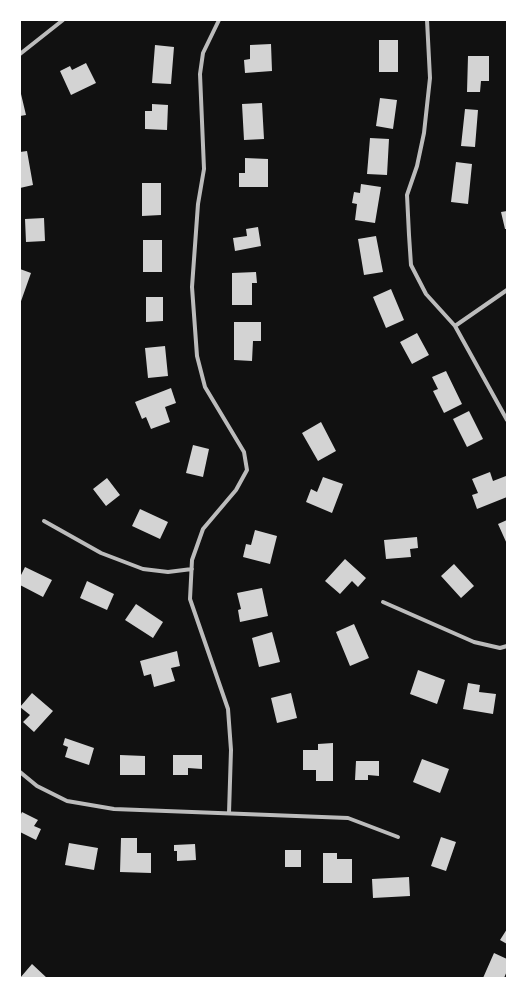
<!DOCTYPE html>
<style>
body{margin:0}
#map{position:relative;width:527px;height:998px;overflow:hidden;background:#111;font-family:"Varela Round",sans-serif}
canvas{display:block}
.frame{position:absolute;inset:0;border:21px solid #fff;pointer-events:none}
</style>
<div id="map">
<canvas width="527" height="998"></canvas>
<div class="frame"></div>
</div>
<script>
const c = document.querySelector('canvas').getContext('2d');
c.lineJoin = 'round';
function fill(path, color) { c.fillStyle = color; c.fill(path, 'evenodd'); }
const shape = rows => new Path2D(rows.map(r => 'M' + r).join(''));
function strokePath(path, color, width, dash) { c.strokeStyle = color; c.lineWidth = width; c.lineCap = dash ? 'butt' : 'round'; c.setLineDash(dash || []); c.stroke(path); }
fill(shape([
 [379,40,398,40,398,72,379,72],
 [271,44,272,71,245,73,244,60,250,59,250,45],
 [155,45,174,47,171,84,152,83],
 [468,56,489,56,489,81,481,81,480,92,467,92],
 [86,63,96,83,71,95,60,71,70,66,72,70],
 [20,94,21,94,26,115,20,116],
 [380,98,397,100,393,129,376,126],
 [262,103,264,139,244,140,242,104],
 [152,104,168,105,167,130,145,129,145,111,152,111],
 [465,109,478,110,475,147,461,146],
 [370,138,389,139,387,175,367,174],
 [27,151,33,185,20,188,20,152],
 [245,158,268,159,268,187,239,187,239,173,245,173],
 [456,162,472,164,468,204,451,202],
 [142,183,161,183,161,215,142,216],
 [361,184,381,187,375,223,355,220,357,204,352,203,354,192,360,193],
 [507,211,507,229,505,229,501,212],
 [44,218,45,241,26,242,25,219],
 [258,227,261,246,235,251,233,238,247,236,246,229],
 [376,236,383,272,364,275,358,239],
 [143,240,162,240,162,272,143,272],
 [20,269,31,273,20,304],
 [256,272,257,283,252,283,252,305,232,305,232,273],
 [391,289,404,320,386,328,373,297],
 [146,297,163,297,163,321,146,322],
 [234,322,261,322,261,341,253,341,252,361,234,360],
 [417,333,429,355,412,364,400,342],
 [165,346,168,376,148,378,145,348],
 [446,371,462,404,444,413,433,391,438,389,432,377],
 [171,388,176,403,165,407,170,422,151,429,146,417,142,419,135,402],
 [469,411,483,439,467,447,453,419],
 [321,422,336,451,318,461,302,433],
 [193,445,209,449,203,477,186,473],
 [490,472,493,481,506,476,507,480,507,497,477,509,472,495,478,493,472,479],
 [323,477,343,484,332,513,306,502,311,489,317,492],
 [107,478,120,495,106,506,93,489],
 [140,509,168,522,160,539,132,526],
 [507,520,507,544,498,524],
 [255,530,277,536,270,564,243,557,246,544,251,545],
 [417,537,418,548,410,549,411,557,386,559,384,540],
 [345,559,366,578,358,587,352,581,340,594,325,581],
 [454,564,474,586,461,598,441,576],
 [25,567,52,580,43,597,20,585,20,577],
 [87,581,114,594,107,610,80,598],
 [262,588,268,616,240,622,238,610,241,609,237,593],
 [136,604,163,622,153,638,125,620],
 [354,624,369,658,350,666,336,632],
 [272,632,280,662,259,667,252,638],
 [177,651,180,666,171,668,175,681,154,687,151,674,144,676,140,661],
 [418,670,445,680,437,704,410,694],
 [468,683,480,685,479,692,496,694,493,714,463,709],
 [32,693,53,711,34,732,23,722,30,715,20,707],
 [291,693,297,718,277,723,271,698],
 [65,738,94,748,89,765,65,757,68,747,63,745],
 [333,743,333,781,316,781,316,770,303,770,303,750,318,750,318,744],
 [120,755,145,756,145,775,120,775],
 [173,755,202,755,202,769,188,768,188,775,173,775],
 [422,759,449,769,440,793,413,782],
 [356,761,379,761,379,776,368,775,368,780,355,780],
 [22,812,38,820,34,826,41,829,36,840,20,832,20,816],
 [441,837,456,842,446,871,431,866],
 [121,838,137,838,137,853,151,853,151,873,120,872],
 [69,843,98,848,94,870,65,865],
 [195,844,196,860,177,861,177,851,174,851,174,845],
 [285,850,301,850,301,867,285,867],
 [323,853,337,853,337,859,352,859,352,883,323,883],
 [409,877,410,896,373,898,372,879],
 [507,929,507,944,500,940],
 [494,953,507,959,507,971,504,978,483,978],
 [32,964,47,978,20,978]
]), '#d3d3d3');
strokePath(shape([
 [219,20,203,53,200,74,204,169,198,204,192,287,197,356,205,387,244,452,247,470,236,490,203,529,192,560,190,599,228,709,231,750,229,813],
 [427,20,430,78,424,133,417,166,407,195,409,235,411,265,426,294,455,326,507,420],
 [20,54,63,20],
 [455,326,507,290],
 [44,521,101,553,143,569,168,572,192,569],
 [383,602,474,642,500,648,507,646],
 [20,772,37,786,67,801,114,809,348,818,398,837]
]), '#bcbcbc', 4);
</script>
